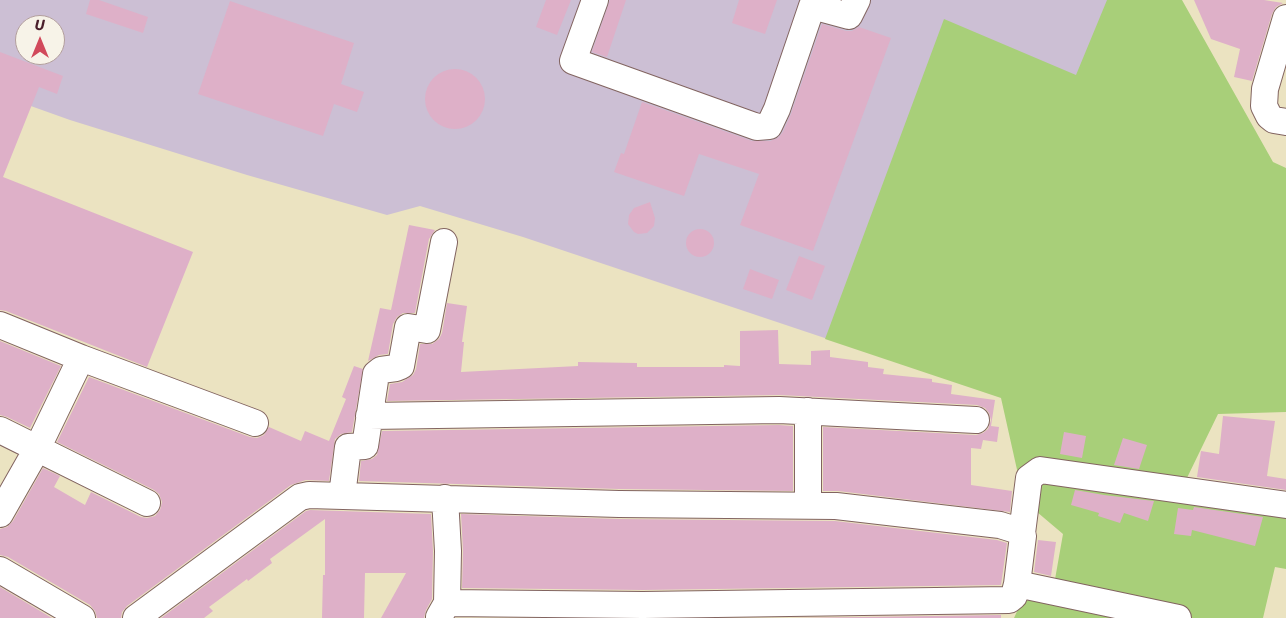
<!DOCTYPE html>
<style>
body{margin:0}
#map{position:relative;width:1286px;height:618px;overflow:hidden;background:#ebe3c1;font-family:Sriracha,sans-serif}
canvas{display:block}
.north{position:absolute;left:15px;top:15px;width:50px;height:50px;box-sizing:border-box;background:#f7f3e8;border:1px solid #b29e9c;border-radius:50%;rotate:0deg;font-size:14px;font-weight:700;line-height:20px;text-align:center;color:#4a1f2b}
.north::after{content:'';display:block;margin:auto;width:18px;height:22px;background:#d1495b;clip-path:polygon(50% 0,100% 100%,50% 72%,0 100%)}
</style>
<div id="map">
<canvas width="1286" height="618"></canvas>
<div class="north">U</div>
</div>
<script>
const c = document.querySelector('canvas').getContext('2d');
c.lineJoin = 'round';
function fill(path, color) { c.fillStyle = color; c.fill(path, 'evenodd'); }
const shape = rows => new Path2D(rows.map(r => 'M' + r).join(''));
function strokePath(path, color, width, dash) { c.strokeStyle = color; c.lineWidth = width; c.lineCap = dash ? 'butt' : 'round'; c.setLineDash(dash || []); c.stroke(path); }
fill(shape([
 [0,0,1182,0,989,393,523,237,420,206,387,215,247,175,70,120,0,95],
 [25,25,55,25,55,55,25,55]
]), '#ccbfd4');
fill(shape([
 [1107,0,1182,0,1273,162,1286,168,1286,412,1218,414,1185,482,1286,508,1286,569,1275,567,1263,618,1014,618,1029,585,1054,585,1063,534,1024,501,1001,398,825,339,944,19,1076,75]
]), '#a8cf79');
fill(shape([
 [90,0,99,0,148,17,143,33,86,14],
 [546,0,571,0,557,35,536,27],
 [610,0,626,0,607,57,592,52],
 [739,0,777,0,765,34,732,23],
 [1194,0,1264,0,1283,3,1276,7,1272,14,1252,81,1234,77,1240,49,1211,39],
 [230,1,354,43,341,84,364,92,357,112,334,104,323,136,198,94],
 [822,24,846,31,852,31,859,27,891,38,813,251,740,225,759,174,699,154,684,196,614,172,621,153,624,154,642,102,752,141,770,141,778,138,783,132,791,114],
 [0,52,63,76,57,94,39,87,3,177,193,252,147,367,6,311,0,310],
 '425 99a30 30 0 1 1 60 0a30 30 0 1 1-60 0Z',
 [650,202,655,218,654,226,647,233,638,234,634,232,628,224,629,215,634,208],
 [409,225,435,230,429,239,415,313,403,313,397,317,393,324,388,354,379,355,368,361,380,308,391,310],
 '686 243a14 14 0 1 1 28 0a14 14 0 1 1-28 0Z',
 [799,256,825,266,812,300,786,290],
 [750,269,779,280,772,299,743,289],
 [447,303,467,306,462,342,464,342,461,372,578,366,578,362,637,363,637,367,724,367,724,365,740,366,740,331,778,330,779,364,811,365,811,351,830,350,830,357,868,362,868,367,884,369,883,374,932,379,932,382,952,385,951,394,995,400,991,426,999,427,997,442,983,440,981,449,971,448,971,485,1012,491,1010,512,838,491,823,491,823,427,976,435,983,433,988,429,991,420,989,413,985,408,977,405,779,395,387,401,390,384,402,382,413,375,416,369,420,344,432,344,439,339,442,333],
 [0,341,61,366,30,428,7,417,0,415],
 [354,366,363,369,352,432,341,434,335,439,329,481,306,480,291,485,127,606,122,612,121,618,97,618,95,611,90,605,8,557,0,555,0,529,7,527,13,521,43,468,60,476,54,487,85,505,91,492,141,517,147,518,155,516,160,510,162,502,159,494,154,490,57,442,89,377,250,437,257,438,264,435,269,427,301,441,305,431,329,441,346,399,342,397],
 [1223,416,1275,421,1267,476,1286,479,1286,490,1197,477,1201,451,1219,454],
 [779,425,793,426,793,491,619,489,359,481,361,461,372,459,377,455,382,431],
 [1064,432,1086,436,1082,458,1060,454],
 [1123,438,1147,445,1139,469,1114,465],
 [1075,490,1104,495,1154,501,1148,521,1124,513,1120,523,1098,516,1099,513,1071,505],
 [1194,507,1263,517,1255,546,1192,530,1191,536,1174,534,1178,508,1193,510],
 [310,510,431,514,433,551,432,599,426,610,424,618,381,618,406,573,365,573,364,618,322,618,323,575,325,575,325,519,270,559,272,563,248,581,247,579,209,607,213,611,204,618,161,618,306,511],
 [461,514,619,519,835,521,997,540,1007,543,1001,585,643,590,462,588,463,551],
 [1038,540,1056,542,1051,576,1034,572],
 [0,587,52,618,0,618],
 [1001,615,1001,618,790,618]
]), '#deb0c8');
const minor = shape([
 [595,0,573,61,757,127,769,126,777,109,812,6,849,16,857,0],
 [1286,18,1265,89,1264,106,1269,116,1274,120,1286,122],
 [0,325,81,358,37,449,0,514],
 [81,358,255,423],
 [808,411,808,505],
 [369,416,779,410,976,420],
 [0,430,147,503],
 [342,496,348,447,365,446,376,374,381,370,396,368,401,366,408,327,427,330,444,242],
 [1022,533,1029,478,1040,470,1286,505],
 [0,570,82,618],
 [1017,584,1178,618],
 [439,617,447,603,448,551,445,498],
 [136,618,300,497,309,495,619,504,836,506,1000,525,1019,531,1023,536,1017,584,1014,596,1009,600,643,605,447,603]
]);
strokePath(minor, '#826460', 28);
strokePath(minor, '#fff', 26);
</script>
